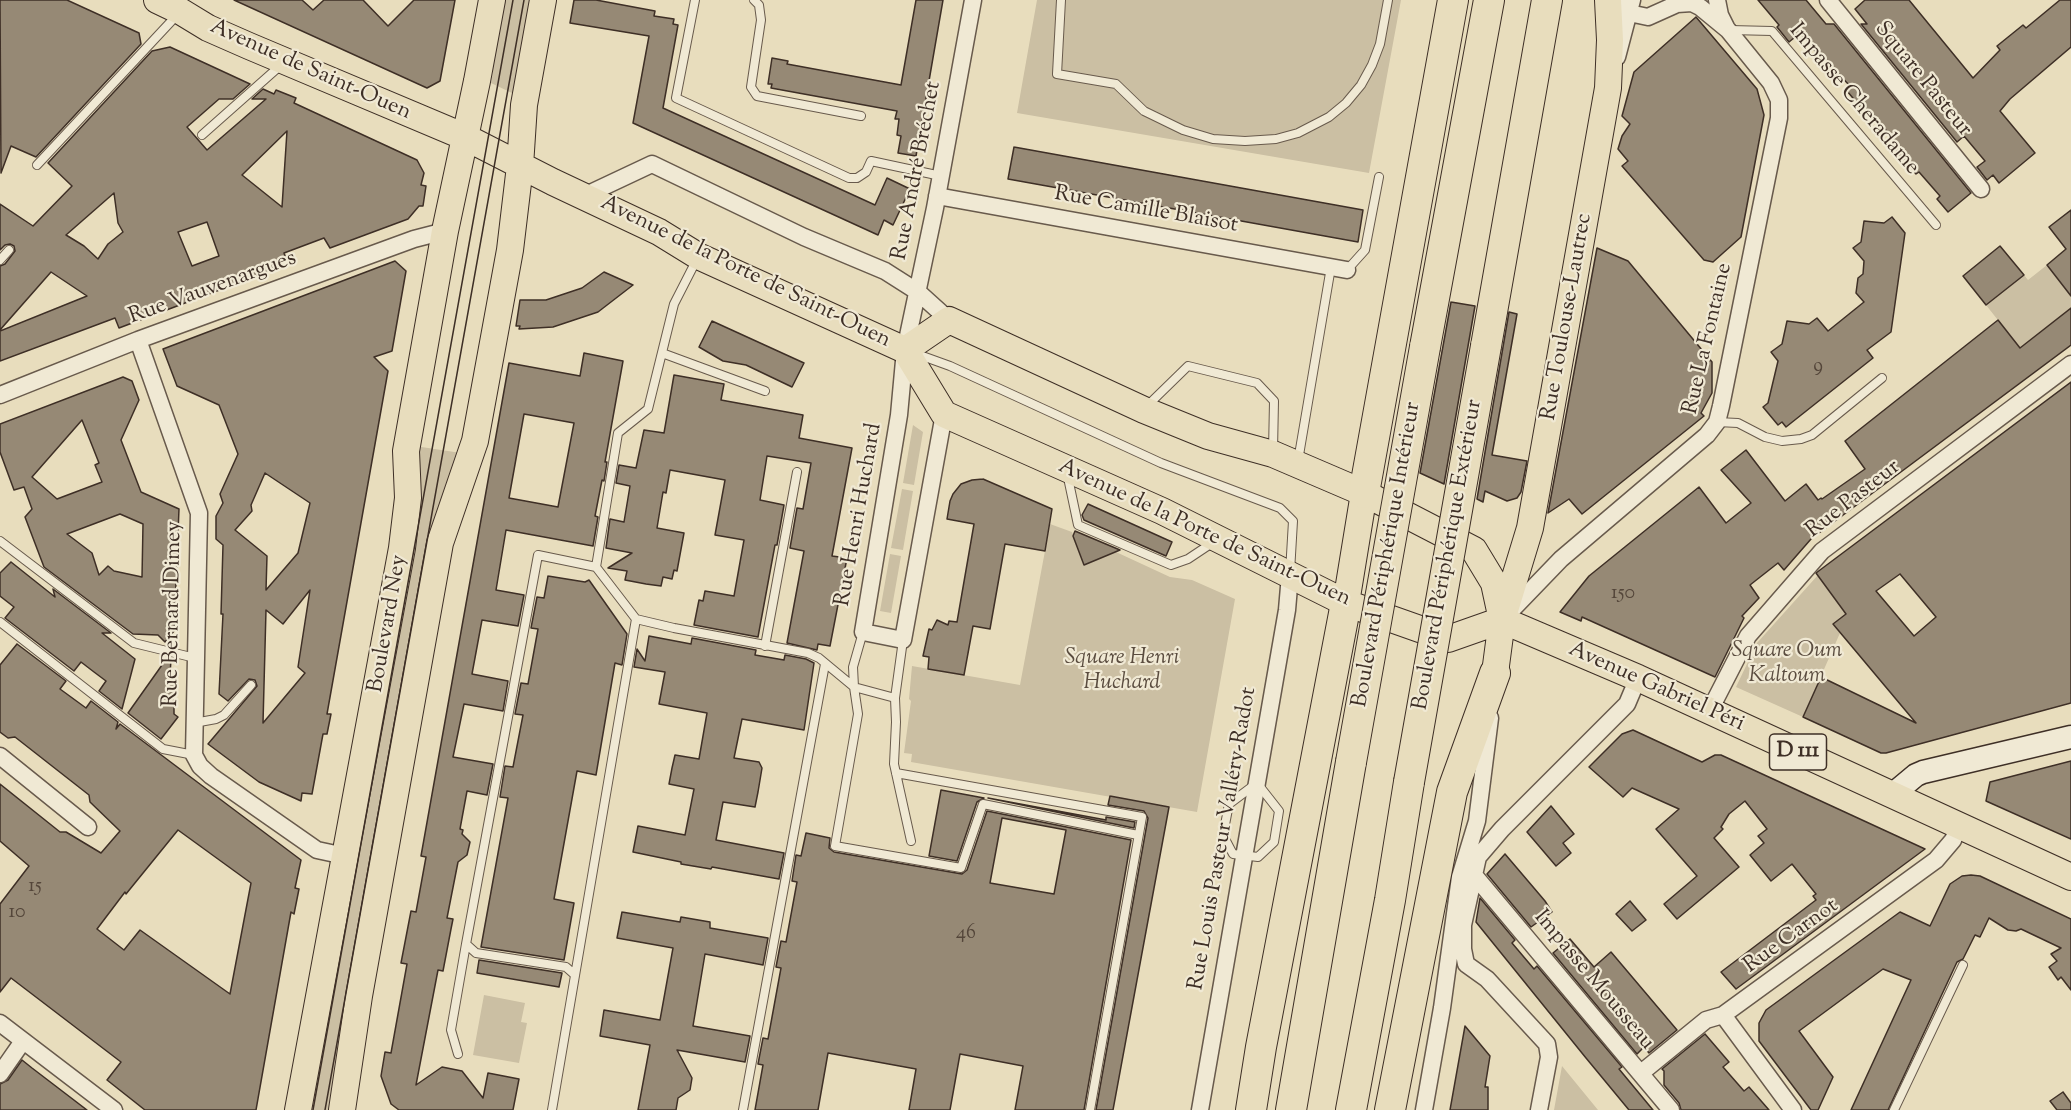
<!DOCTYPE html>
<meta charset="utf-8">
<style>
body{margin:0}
canvas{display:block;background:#e8ddbd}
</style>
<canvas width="2071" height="1110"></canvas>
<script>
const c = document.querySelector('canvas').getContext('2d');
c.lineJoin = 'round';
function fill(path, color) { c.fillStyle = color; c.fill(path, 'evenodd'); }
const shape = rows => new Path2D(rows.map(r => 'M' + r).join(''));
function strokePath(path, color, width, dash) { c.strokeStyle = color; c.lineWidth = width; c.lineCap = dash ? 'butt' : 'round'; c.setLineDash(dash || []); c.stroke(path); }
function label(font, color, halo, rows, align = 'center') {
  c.font = font + ' "Sorts Mill Goudy",serif'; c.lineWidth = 4.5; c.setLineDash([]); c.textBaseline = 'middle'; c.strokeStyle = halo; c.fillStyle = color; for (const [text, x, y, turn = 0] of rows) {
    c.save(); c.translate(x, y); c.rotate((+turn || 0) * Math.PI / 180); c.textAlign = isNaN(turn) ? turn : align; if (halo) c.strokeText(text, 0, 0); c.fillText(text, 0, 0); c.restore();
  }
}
fill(shape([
 [502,0,531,0,514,94,491,83,493,72,489,70],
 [1037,0,1401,0,1369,173,1017,113],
 [2047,265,2060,281,2071,272,2071,308,2020,348,1986,305,2024,275,2028,280],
 [913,425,923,432,914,485,903,483],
 [415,446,461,453,331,1110,307,1110],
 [902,489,913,491,903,550,891,548],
 [1050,524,1072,532,1084,564,1116,552,1170,577,1192,580,1235,599,1197,812,911,762,912,754,904,753,911,701,909,699,912,666,1020,685],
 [890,554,901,556,891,613,880,611],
 [1818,575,1847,614,1833,624,1840,633,1803,717,1736,687,1757,643],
 [484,995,525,1003,521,1022,527,1023,519,1063,473,1055],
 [1562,1066,1598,1110,1554,1110]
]), '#cbbfa3');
const building = shape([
 [0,0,67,0,139,33,141,44,36,157,11,146,1,173,0,0],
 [234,0,302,0,313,10,324,0,363,0,388,26,414,0,455,0,440,81,427,88,234,0],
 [574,0,596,0,655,11,654,16,674,19,673,24,678,25,663,108,875,205,887,178,910,189,893,225,884,220,878,235,633,123,649,36,570,23,574,0],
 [916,0,943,0,916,156,898,153,901,136,897,135,899,119,895,119,897,111,771,88,772,84,768,84,772,58,788,61,787,64,901,85,916,0],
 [1758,0,1806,0,1826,24,1834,24,1971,193,1948,212,1937,199,1940,196,1919,172,1916,174,1889,142,1893,139,1872,113,1868,116,1847,91,1851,87,1829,64,1827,65,1800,33,1789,42,1777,27,1779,25,1758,0],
 [1865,0,1909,0,1973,78,2000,50,1997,46,2023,25,2026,28,2060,0,2071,0,2071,47,2010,99,2000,111,2035,153,1999,183,1993,175,1987,180,1977,167,1985,161,1964,136,1957,142,1861,24,1867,24,1855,9,1865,0],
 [1696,17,1757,89,1764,115,1741,237,1713,262,1704,260,1622,166,1628,161,1618,149,1622,136,1630,124,1622,116,1634,72,1696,17],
 [170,47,250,84,233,99,219,99,187,127,207,150,266,99,252,99,263,89,274,94,276,90,296,98,294,103,417,160,424,173,421,185,426,186,423,206,419,206,408,219,330,248,324,238,284,253,288,264,119,328,115,318,0,361,0,331,87,296,51,272,0,330,0,266,5,264,15,251,14,246,10,244,5,245,0,250,0,204,33,226,72,186,48,163,152,51,170,47],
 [287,131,282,207,242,175,287,131],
 [114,193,118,223,123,232,108,244,98,259,84,246,66,235,114,193],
 [207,222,219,256,192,266,178,232,207,222],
 [1014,147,1363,210,1358,242,1008,179,1014,147],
 [2071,210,2071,296,2047,265,2066,249,2049,227,2071,210],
 [1892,217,1905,233,1891,332,1867,350,1873,358,1786,427,1782,422,1778,425,1763,407,1768,403,1778,361,1771,352,1782,344,1787,321,1809,324,1817,318,1828,331,1864,302,1856,293,1858,278,1863,274,1864,261,1853,248,1861,242,1864,221,1884,223,1892,217],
 [2000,246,2024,275,1986,305,1963,276,2000,246],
 [1597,248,1628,261,1712,362,1712,393,1701,413,1704,416,1582,514,1569,499,1548,513,1597,248],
 [395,261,406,271,392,351,374,357,388,371,327,714,331,714,327,734,323,734,312,794,302,793,301,801,259,782,208,744,257,686,255,680,249,679,228,701,219,694,223,614,221,614,223,545,216,539,216,516,223,503,220,494,238,454,219,405,177,386,163,349,395,261],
 [265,473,310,503,298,553,266,590,267,556,235,530,252,511,251,505,265,473],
 [310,590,298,667,305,673,263,723,266,610,283,624,310,590],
 [604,272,633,285,598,312,553,327,519,329,520,326,516,326,520,300,546,300,582,288,604,272],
 [1451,302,1475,306,1444,484,1420,473,1451,302],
 [2071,308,2071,345,1811,539,1784,570,1778,563,1750,585,1759,598,1742,616,1744,618,1715,677,1582,617,1581,621,1560,612,1589,576,1699,487,1726,523,1751,503,1721,470,1746,450,1785,501,1806,484,1818,500,1821,498,1822,499,1865,469,1845,441,1998,320,2020,348,2071,308],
 [1509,312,1517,314,1492,455,1527,461,1521,492,1517,498,1507,501,1485,491,1483,502,1477,499,1509,312],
 [712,321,804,363,792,387,746,365,723,361,699,347,712,321],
 [584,353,623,361,605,462,607,462,604,481,602,480,595,516,598,517,593,546,506,530,496,590,524,595,518,626,482,620,472,674,508,681,503,711,464,704,453,757,493,764,487,795,467,791,460,829,463,830,462,834,470,842,467,855,458,862,447,918,453,919,451,929,443,971,438,970,416,1085,442,1067,462,1071,483,1098,488,1073,519,1079,513,1110,399,1110,391,1104,381,1076,385,1052,391,1053,407,964,401,963,411,911,416,912,426,857,421,856,509,363,580,376,584,353],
 [524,414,574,423,558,507,509,498,524,414],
 [674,375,724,384,721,400,803,415,799,438,852,448,832,556,847,558,830,646,818,644,817,650,787,643,804,551,790,548,797,508,803,509,811,463,767,456,760,500,784,505,777,545,775,545,758,637,694,625,699,600,703,601,705,591,734,596,744,540,715,535,725,480,670,470,666,493,663,492,657,528,684,533,677,571,674,570,672,579,663,577,661,586,646,584,625,580,627,571,608,568,632,553,606,548,610,519,624,522,630,486,616,483,619,465,636,468,644,430,664,433,674,375],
 [123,377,132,381,139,400,121,440,141,492,179,509,174,631,165,642,158,635,133,634,44,567,25,517,32,509,24,487,14,490,0,452,0,424,123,377],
 [82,420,99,463,95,465,102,482,57,499,32,477,82,420],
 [120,514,143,524,142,577,114,571,108,566,99,575,92,553,67,534,120,514],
 [2071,382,2071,703,1886,753,1881,753,1803,717,1821,677,1916,723,1833,624,1846,614,1816,573,2071,382],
 [1900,574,1936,617,1914,636,1876,591,1900,574],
 [983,479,1052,509,1045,551,1005,544,990,629,973,626,964,675,928,669,929,657,923,656,929,629,932,630,937,620,948,625,949,621,957,622,974,524,947,519,950,501,953,494,961,484,972,480,983,479],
 [1088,504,1172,542,1166,556,1084,520,1082,515,1088,504],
 [1075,531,1120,550,1084,565,1073,536,1075,531],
 [11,562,55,597,53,589,111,633,102,633,135,659,122,709,99,691,106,681,94,672,81,662,74,671,5,618,14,607,0,596,0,573,11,562],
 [548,576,585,582,589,580,627,634,622,665,615,663,596,775,577,771,554,899,574,903,564,960,481,947,508,798,500,797,505,766,513,767,523,715,515,714,521,683,528,684,538,629,531,628,537,597,544,598,548,576],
 [649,636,691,644,692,638,756,650,755,655,784,660,785,655,806,659,814,663,804,730,742,719,734,758,759,762,762,768,758,792,755,807,723,802,716,840,784,853,779,879,712,867,711,869,681,864,681,862,633,852,638,826,685,835,694,789,669,784,672,768,675,755,699,759,707,713,659,704,665,672,634,667,637,649,645,661,649,636],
 [17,644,66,681,60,689,86,708,91,701,118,722,116,729,120,724,301,860,295,888,299,889,294,914,291,912,256,1110,145,1110,107,1080,121,1062,11,978,0,992,0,904,29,866,0,841,0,784,60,832,66,832,101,853,120,831,90,802,89,795,15,737,8,738,0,732,0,665,17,644],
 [178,830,251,883,230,994,140,930,124,950,97,929,125,892,126,894,178,830],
 [167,658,171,659,170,675,174,678,174,714,178,717,161,739,128,713,167,658],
 [1633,730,1702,762,1715,755,1721,755,1925,849,1736,989,1721,972,1816,900,1813,896,1816,894,1792,864,1771,881,1750,855,1764,843,1758,836,1767,829,1745,801,1729,814,1721,827,1723,829,1714,838,1739,867,1677,919,1664,904,1697,876,1656,829,1679,809,1632,788,1623,797,1589,767,1622,734,1633,730],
 [2071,761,2071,839,1986,801,1990,782,2071,761],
 [941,790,984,798,977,802,957,861,929,856,941,790],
 [1110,796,1169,807,1113,1110,1096,1110,1148,818,1144,811,1108,805,1110,796],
 [988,798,1106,820,1106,817,1135,822,1134,828,988,798],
 [1551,806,1574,834,1563,843,1571,853,1556,866,1527,832,1551,806],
 [987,811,1131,840,1084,1110,1015,1110,1023,1066,960,1054,950,1110,909,1110,916,1069,828,1053,818,1110,755,1110,763,1065,758,1064,763,1038,768,1039,781,968,776,967,781,941,786,942,797,882,792,881,796,855,801,856,806,833,830,838,829,848,834,852,962,874,967,870,987,811],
 [1002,818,1066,830,1054,894,990,883,1002,818],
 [1505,854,1545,901,1552,912,1531,927,1487,874,1505,854],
 [1971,875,1980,876,2071,919,2071,990,2061,977,2058,980,2049,967,2057,961,2051,954,2061,948,2021,929,2016,931,2008,930,1989,918,1980,937,1975,935,1963,959,1957,962,1888,1110,1851,1110,1911,980,1883,969,1799,1031,1833,1077,1818,1110,1811,1110,1759,1041,1759,1023,1766,1010,1900,912,1930,926,1950,884,1962,876,1971,875],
 [1480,898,1515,940,1512,943,1534,969,1537,966,1622,1067,1619,1069,1653,1110,1629,1110,1586,1058,1476,922,1480,898],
 [1630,901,1646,920,1632,931,1616,914,1630,901],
 [622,912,680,922,681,917,710,922,710,928,768,938,763,965,705,954,693,1026,750,1036,745,1062,677,1050,692,1078,690,1090,678,1098,676,1110,638,1110,650,1045,600,1036,604,1010,660,1020,673,948,617,938,622,912],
 [1570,939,1594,967,1611,952,1677,1030,1649,1053,1644,1047,1637,1054,1553,953,1570,939],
 [479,960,562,973,559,987,477,973,479,960],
 [1465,1026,1490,1056,1485,1087,1488,1087,1488,1110,1450,1110,1465,1026],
 [1705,1034,1729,1062,1723,1067,1744,1091,1749,1087,1769,1110,1681,1110,1679,1103,1664,1085,1664,1071,1662,1069,1705,1034],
 [22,1060,32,1068,87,1110,0,1110,0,1084,8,1080,22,1060],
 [2063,1092,2071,1103,2071,1110,2057,1110,2050,1101,2063,1092]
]);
fill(building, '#968975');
strokePath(building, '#3e2f26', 1.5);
const lane = shape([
 [695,0,676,98,849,178,857,178,866,172,871,161,941,176],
 [754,0,759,5,761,20,751,87,757,96,861,116],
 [1061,0,1057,74,1116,84,1144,111,1183,130,1213,139,1245,141,1276,139,1298,133,1329,117,1346,103,1361,85,1372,65,1380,44,1388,0],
 [1730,30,1772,31,1936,225],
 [202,135,281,65],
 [37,165,178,14],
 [0,260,9,250],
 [1347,270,1365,250,1379,177],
 [662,353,765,391],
 [914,353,950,366,1161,463,1280,508,1293,521,1290,572],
 [1147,406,1188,366,1257,383,1274,401,1273,451],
 [1717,422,1738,423,1765,437,1782,441,1801,439,1812,435,1882,378],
 [1298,461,1331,267],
 [1067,473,1078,525,1171,565,1188,559,1215,541],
 [0,541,134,643,195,658],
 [596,567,618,433,648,409,674,304,697,259],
 [0,622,163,749,194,755],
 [863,632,853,667,854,687,858,714,835,846,961,868,983,804,1138,835],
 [903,640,895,698,896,722,894,764,911,841],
 [765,646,797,472],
 [194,723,216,719,224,715,251,685],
 [896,773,1142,817,1090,1110],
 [1257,783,1279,811,1274,842,1258,857,1233,854,1223,835,1229,804,1257,783],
 [575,975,566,967,476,953,466,944,538,555,596,567,636,619,674,628,808,653,819,658,854,687,895,698],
 [458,1054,451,1030,466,944],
 [552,1110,636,619],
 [743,1110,825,664],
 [1894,1110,1963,965]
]);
const street = shape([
 [1717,0,1720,15,1726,27],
 [1828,0,1981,189],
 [1621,6,1629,13,1648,17,1677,4,1681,0],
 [1617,57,1632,0],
 [584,196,652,164,804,237,885,271,918,292,949,320],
 [937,196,1347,270],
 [138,340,199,513,194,755,200,766,211,776,317,850,345,856],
 [0,395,138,340,414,239,445,231],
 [944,414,903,640,863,632,899,415,905,350,935,208,973,0],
 [1507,615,1561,559,1707,435,1717,422,1721,406,1779,118,1779,100,1771,83,1728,30,1700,7,1692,3,1677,4],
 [1709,712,1748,636,1822,551,2071,364],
 [0,756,88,827],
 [1474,875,1671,1110],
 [1466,964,1463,949,1463,925,1478,857,1502,829,1627,704,1638,678],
 [1466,964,1487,979,1547,1044,1549,1057,1539,1110],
 [1723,1015,1793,1110],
 [0,1023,114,1110],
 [1641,1073,1706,1020,1723,1015,1936,860,1953,840,1959,826],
 [0,1074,23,1041],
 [1200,1110,1287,610,1290,575],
 [1424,1110,1442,1008,1460,877,1477,821,1490,718]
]);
const secondary = shape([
 [1892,795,1916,775,1923,772,2071,737]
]);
const primary = shape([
 [157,0,180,11,208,28,249,46,465,137,553,182,659,232,698,256,905,350,944,414,1162,511,1346,603,1448,639,1502,620],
 [905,350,949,320,1144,410,1208,436,1273,454,1364,493,1474,550,1494,583,1502,620],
 [1346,603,1364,493],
 [1502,620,1638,678,2071,877],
 [1495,673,1502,620,1530,528,1608,88,1610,40,1608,0],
 [298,1110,402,548,408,498,406,451,445,231,477,81,492,0],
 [342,1110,359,996,440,543,475,441,510,250,520,166,524,105,543,0]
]);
const highway = shape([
 [1486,346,1547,0],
 [1425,347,1489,0],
 [1364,493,1453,0],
 [1251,1110,1261,1047,1346,603],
 [1291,1110,1351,762],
 [1351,1110,1390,900,1409,782],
 [1390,1110,1452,792,1495,673]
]);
strokePath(lane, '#685a4c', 10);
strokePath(street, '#685a4c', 19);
strokePath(secondary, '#3e2f26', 25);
strokePath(primary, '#3e2f26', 28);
strokePath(highway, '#3e2f26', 32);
strokePath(lane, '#f0e9d4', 8);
strokePath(street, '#f0e9d4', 16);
strokePath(secondary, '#f0e9d4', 22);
strokePath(primary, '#e8ddbd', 26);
strokePath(highway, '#e8ddbd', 30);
strokePath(shape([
 [313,1110,513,0],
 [325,1110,524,0]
]), '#3e2f26', 1.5);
const highwayBridge = shape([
 [1351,762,1425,347],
 [1409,782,1486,346]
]);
strokePath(highwayBridge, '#3e2f26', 32, []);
strokePath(highwayBridge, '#e8ddbd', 30);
label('20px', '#54463a', null, [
 ["9",1818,368],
 ["150",1623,595],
 ["15",35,888],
 ["10",17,914],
 ["46",966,935]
]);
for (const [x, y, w] of [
 [1798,752,57]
]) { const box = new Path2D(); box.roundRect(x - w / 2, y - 18, w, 36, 4.5); c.fillStyle = '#f0e9d4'; c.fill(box); strokePath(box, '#3e2f26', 1.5); }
label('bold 21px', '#3e2f26', null, [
 ["D 111",1798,752]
]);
label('22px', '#3e2f26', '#f0e9d4', [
 ["Avenue de Saint-Ouen",310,71,24],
 ["Square Pasteur",1922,80,51],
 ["Impasse Cheradame",1853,100,50],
 ["Rue André Bréchet",918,171,-79],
 ["Rue Camille Blaisot",1146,211,10],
 ["Avenue de la Porte de Saint-Ouen",745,273,26],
 ["Rue Vauvenargues",213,289,-20],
 ["Rue Toulouse-Lautrec",1568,317,-80],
 ["Rue La Fontaine",1709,339,-77],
 ["Rue Pasteur",1854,500,-38],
 ["Rue Henri Huchard",860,515,-80],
 ["Avenue de la Porte de Saint-Ouen",1204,534,25],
 ["Boulevard Périphérique Intérieur",1388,555,-80],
 ["Boulevard Périphérique Extérieur",1449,555,-80],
 ["Rue Bernard Dimey",174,614,-89],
 ["Boulevard Ney",389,624,-80],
 ["Avenue Gabriel Péri",1656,688,24],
 ["Rue Louis Pasteur Valléry-Radot",1224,839,-80],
 ["Rue Carnot",1792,937,-36],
 ["Impasse Mousseau",1593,981,50]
]);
label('italic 22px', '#5a4c3f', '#f0e9d4', [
 ["Square Oum",1787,652],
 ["Kaltoum",1787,677],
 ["Square Henri",1122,659],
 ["Huchard",1122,684]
]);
</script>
